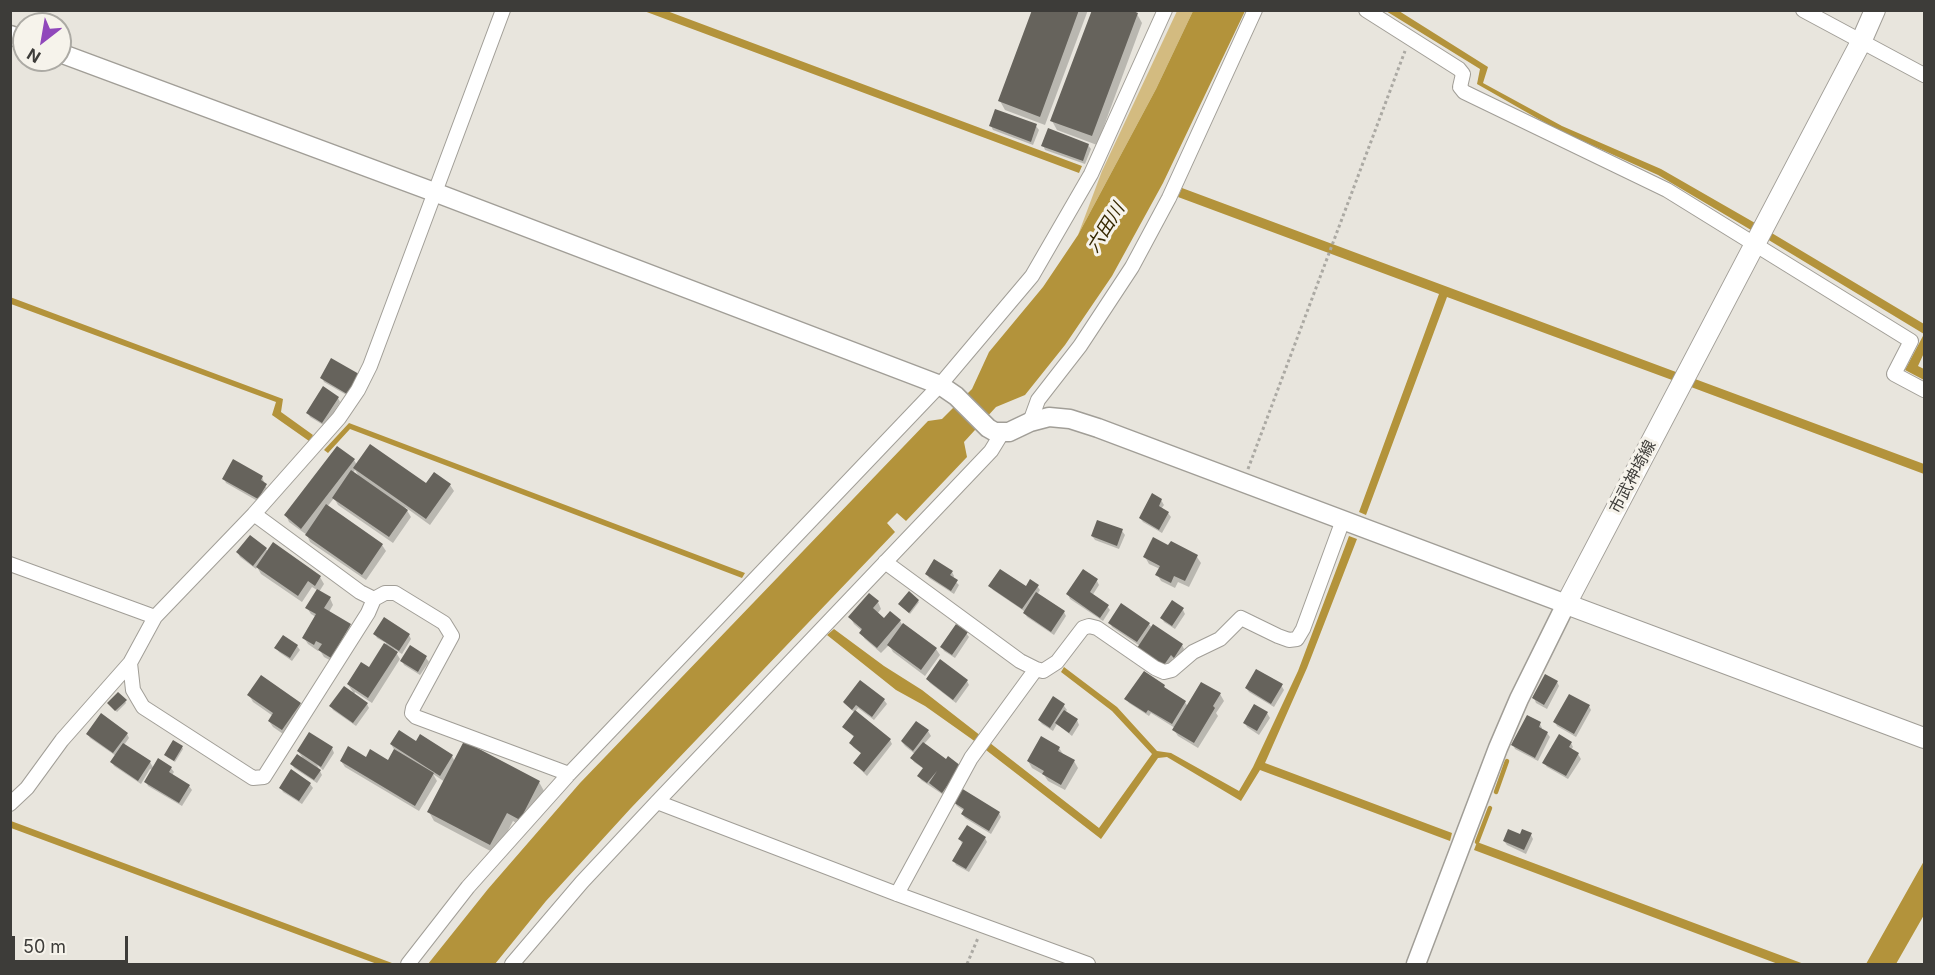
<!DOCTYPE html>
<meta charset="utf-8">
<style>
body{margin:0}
#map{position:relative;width:1935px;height:975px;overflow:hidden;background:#e8e5dd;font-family:Inter,sans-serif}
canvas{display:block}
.frame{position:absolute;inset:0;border:12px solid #3d3c39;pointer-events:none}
.north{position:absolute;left:12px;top:12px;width:60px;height:60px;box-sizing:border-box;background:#f6f3eb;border:2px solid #acaaa4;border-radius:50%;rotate:211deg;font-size:16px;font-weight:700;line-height:24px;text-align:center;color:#3d3c39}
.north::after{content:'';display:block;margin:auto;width:21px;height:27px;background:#9048bb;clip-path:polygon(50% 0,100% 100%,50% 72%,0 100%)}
.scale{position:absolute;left:12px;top:936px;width:116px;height:27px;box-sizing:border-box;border:3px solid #3d3c39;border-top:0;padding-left:8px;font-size:18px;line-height:21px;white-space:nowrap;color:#3d3c39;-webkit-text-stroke:4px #f6f3eb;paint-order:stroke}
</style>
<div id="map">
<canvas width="1935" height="975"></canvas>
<div class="frame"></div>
<div class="north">N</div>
<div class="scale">50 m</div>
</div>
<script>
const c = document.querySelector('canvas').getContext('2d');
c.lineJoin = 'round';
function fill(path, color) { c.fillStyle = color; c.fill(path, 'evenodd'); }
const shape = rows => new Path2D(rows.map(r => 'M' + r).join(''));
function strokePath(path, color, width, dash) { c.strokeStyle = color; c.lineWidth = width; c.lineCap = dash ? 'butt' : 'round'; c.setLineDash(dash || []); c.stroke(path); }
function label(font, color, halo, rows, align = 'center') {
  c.font = font + ' Inter,"Noto Sans JP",sans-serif'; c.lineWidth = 6; c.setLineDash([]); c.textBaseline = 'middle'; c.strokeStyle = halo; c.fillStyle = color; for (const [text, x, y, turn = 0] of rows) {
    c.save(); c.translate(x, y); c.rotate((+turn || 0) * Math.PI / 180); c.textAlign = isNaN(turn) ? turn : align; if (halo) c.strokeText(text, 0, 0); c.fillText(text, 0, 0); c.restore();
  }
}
fill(shape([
 [1177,11,1193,11,1156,89,1078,235,1102,171]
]), '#d3bb80');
fill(shape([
 [644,11,667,11,1082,166,1079,173],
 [1193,11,1245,11,1163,183,1112,276,1065,345,1025,395,996,407,964,442,967,457,906,521,897,513,887,523,895,532,631,808,546,901,495,964,428,964,488,889,580,783,928,421,942,419,972,389,989,352,1043,287,1078,235,1156,89],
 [1386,11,1399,11,1488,67,1483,83,1562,126,1661,169,1755,223,1751,230,1658,175,1556,129,1477,84,1480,69],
 [1182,188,1676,372,1677,372,1672,380,1447,297,1366,515,1359,512,1439,294,1178,197],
 [1770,232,1924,324,1924,353,1918,366,1924,369,1924,380,1905,370,1924,334,1767,239],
 [10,297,283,399,281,412,313,435,309,441,272,415,276,402,11,304],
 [1695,379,1924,464,1924,474,1691,387],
 [349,423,745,573,742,578,350,429,328,453,324,450],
 [1349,536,1357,539,1307,668,1265,763,1452,833,1450,841,1260,770,1241,801,1167,757,1158,758,1101,839,973,740,925,706,896,690,827,635,834,629,884,666,922,690,1099,828,1152,754,1112,711,1061,672,1064,667,1117,707,1157,751,1171,753,1239,791,1253,767,1298,671],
 [10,821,11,821,392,963,377,964,11,828],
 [1477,842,1804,964,1778,964,1474,850],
 [1924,861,1924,915,1896,964,1866,964]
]), '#b3933b');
fill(shape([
 [1034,10,1088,10,1045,125,1005,110,1000,101],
 [1137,14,1142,23,1097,145,1057,130,1052,121],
 [991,126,1036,126,1039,130,1033,145,993,130],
 [1043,145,1088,145,1091,149,1085,164,1045,150],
 [322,378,360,379,350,397,324,382],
 [338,398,340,402,325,426,310,417,308,413],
 [354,460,357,465,427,485,450,485,454,491,430,525,405,507,411,517,393,543,338,505,334,498,327,507,382,545,386,551,366,580,310,542,307,535,289,522,286,515],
 [355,470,360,478,353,473],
 [262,477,264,482,263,484,268,489,261,503,226,483,224,479],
 [1161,500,1164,505,1161,509,1168,513,1171,517,1162,533,1143,522,1140,518],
 [1122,531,1125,535,1119,549,1095,540,1092,536],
 [273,545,320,577,324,584,319,592,330,598,333,605,329,612,350,625,354,632,335,663,324,657,319,649,318,651,308,644,304,638,316,617,311,614,307,608,317,590,312,587,302,602,261,574,257,567,256,569,240,557,238,553,266,549,268,552],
 [1145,557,1197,557,1201,563,1189,587,1178,582,1175,588,1161,581,1157,574,1160,569,1149,564],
 [952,572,954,576,953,579,959,585,954,594,929,578,927,574],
 [1097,581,1099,585,1092,596,1107,606,1110,610,1103,621,1070,599,1068,594],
 [990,586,1026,588,1037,586,1040,590,1037,595,1064,612,1066,616,1054,635,1027,617,1024,611,993,590],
 [918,601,919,602,910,614,901,606],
 [878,602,881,609,877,614,885,620,900,621,903,626,936,649,940,655,925,676,893,652,889,645,881,653,865,639,861,633,862,631,854,624,850,617],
 [1183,610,1185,614,1175,629,1164,622,1162,618],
 [1110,623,1149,624,1152,628,1182,645,1184,649,1177,661,1173,658,1167,668,1141,652,1140,646,1112,627],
 [966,633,969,637,955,658,944,651,942,647],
 [375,634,409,635,411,639,402,654,394,649,400,659,372,703,355,692,354,694,348,684,369,669,386,643,377,638],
 [283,637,297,646,300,650,292,661,279,652,276,648],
 [410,647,426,658,429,662,420,675,404,665,402,661],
 [927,679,967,681,969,685,956,703,930,683],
 [1557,682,1559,686,1547,709,1536,703,1534,698],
 [1281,685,1284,690,1274,707,1249,692,1246,688],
 [1164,686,1166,690,1185,702,1188,707,1220,694,1224,701,1216,713,1218,716,1198,748,1178,736,1174,730,1175,728,1151,713,1149,716,1129,703,1126,699],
 [249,695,300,704,304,710,286,736,273,727,269,721,273,716,253,702],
 [1053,698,1064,706,1067,710,1065,712,1077,720,1079,725,1072,736,1057,724,1053,731,1042,724,1039,720],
 [884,700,887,704,874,720,858,708,855,712,890,740,892,744,867,776,854,763,862,754,853,747,851,743,855,738,843,727,855,713,844,703],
 [125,701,126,703,117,712,109,704],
 [367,704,369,708,356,726,333,710,331,706],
 [1255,706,1267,713,1270,718,1259,735,1247,727,1245,723],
 [1589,706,1591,710,1576,737,1557,726,1555,722],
 [917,723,928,731,931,736,924,744,946,761,960,767,945,796,921,780,919,776,924,769,914,762,912,758,915,754,905,746,902,742],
 [1540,724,1542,728,1541,730,1547,733,1550,737,1538,761,1515,749,1513,745],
 [88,734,127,734,129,738,124,745,150,762,154,769,171,768,174,772,172,775,189,786,192,790,182,806,148,786,146,782,153,770,150,769,141,784,114,766,112,762,116,756,90,738],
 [417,743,452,756,455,762,539,782,544,791,525,828,513,821,496,854,434,821,429,812,445,782,433,774,437,781,419,811,345,767,341,761,366,759,388,762,395,751,391,744],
 [1571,743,1573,747,1571,750,1578,754,1581,759,1568,779,1547,767,1544,763],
 [182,747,183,749,175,762,167,757],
 [332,748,334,753,323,770,317,765,322,775,317,783,294,768,292,764,304,760,298,751],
 [1059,748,1063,754,1074,761,1078,768,1065,790,1048,781,1044,775,1032,768,1028,761],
 [310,784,313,788,302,804,283,792,281,788],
 [954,802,999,813,1001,817,991,834,965,818,962,814,964,811,957,806],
 [1531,835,1533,839,1526,854,1507,845,1504,841],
 [985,838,987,842,969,872,956,865,954,861,962,844,960,839]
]), '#0003');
strokePath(shape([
 [1496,792,1507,761],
 [1477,842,1490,808]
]), '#b3933b', 4.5);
fill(shape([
 [1032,10,1079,10,1040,117,998,101],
 [1092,10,1131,10,1138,13,1092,136,1050,121],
 [995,109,1037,124,1031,142,989,126],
 [1048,128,1089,144,1083,161,1041,146],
 [331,358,359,374,347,394,320,378],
 [323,386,339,397,322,423,306,413],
 [370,444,426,483,434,472,451,484,426,519,353,468],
 [337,446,355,459,301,529,284,515],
 [233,459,263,476,261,480,267,484,258,499,222,479],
 [351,470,408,510,389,537,332,498],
 [1152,493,1162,499,1159,506,1169,512,1159,530,1139,518],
 [326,504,383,544,362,575,305,535],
 [1097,520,1123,529,1117,546,1091,536],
 [250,535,267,548,253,566,236,552],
 [1153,537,1168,545,1171,541,1198,555,1185,581,1174,576,1171,583,1155,575,1160,566,1143,557],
 [273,542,321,576,315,586,308,581,298,596,256,567],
 [934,559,953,571,950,575,958,580,951,591,925,574],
 [1000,569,1026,586,1030,579,1039,585,1022,609,988,586],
 [1083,569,1098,579,1090,592,1109,605,1100,618,1066,594],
 [317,589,331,597,324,608,351,624,331,658,318,650,322,644,316,641,314,645,302,638,316,614,305,608],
 [909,591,919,600,909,613,898,604],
 [1036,592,1065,611,1051,632,1023,613],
 [869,593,879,601,873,608,884,618,890,611,901,620,877,648,859,633,862,629,848,617],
 [1172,600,1184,608,1172,626,1160,618],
 [1121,603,1150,623,1137,642,1108,623],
 [384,617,410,634,399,651,373,634],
 [903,623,937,648,921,670,887,645],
 [956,624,968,632,952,655,940,647],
 [1153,624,1183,644,1174,658,1171,655,1164,665,1137,648],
 [283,635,298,645,290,658,274,648],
 [384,643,398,652,368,698,347,684,361,662,369,667],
 [410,645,427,656,418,672,400,661],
 [940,659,968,680,953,700,926,679],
 [1256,669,1283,684,1271,704,1245,688],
 [1144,671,1165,685,1164,687,1186,701,1172,724,1148,710,1146,713,1124,699],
 [1545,674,1558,681,1544,705,1532,698],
 [261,675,301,703,282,730,268,721,273,713,247,695],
 [860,680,885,699,872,717,856,705,852,710,843,702],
 [1201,682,1221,693,1213,706,1215,708,1194,743,1172,730],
 [344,686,368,703,353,723,329,706],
 [118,692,127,700,115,711,107,703],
 [1569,694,1590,705,1574,734,1553,722],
 [1053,696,1065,704,1050,728,1038,720],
 [1254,704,1268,712,1257,731,1243,723],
 [855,710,891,739,864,772,853,763,861,753,849,743,854,736,842,727],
 [1064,710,1078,719,1069,733,1055,723],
 [101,713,128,733,113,753,86,734],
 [1527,715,1541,722,1539,727,1548,732,1535,758,1511,745],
 [916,721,929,730,913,751,901,741],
 [399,730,416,741,420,734,453,755,440,776,390,744],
 [309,732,333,747,321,767,297,751],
 [1559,734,1572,742,1569,747,1579,753,1566,776,1542,763],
 [1041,736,1060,747,1058,751,1075,760,1061,785,1042,774,1044,771,1027,761],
 [173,740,183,746,174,761,164,755],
 [464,741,540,781,520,820,507,813,490,845,427,812],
 [923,742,946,759,948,756,961,766,942,793,929,783,937,771,927,783,917,776,923,768,910,758],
 [123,743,151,761,138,781,110,762],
 [348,746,366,757,370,749,388,760,394,749,434,773,415,806,340,761],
 [297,754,321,770,314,780,290,764],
 [158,758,172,767,169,772,190,785,179,803,144,782],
 [291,769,311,783,299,801,279,788],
 [961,788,1000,812,989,831,961,814,964,809,953,802],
 [967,825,986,837,966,869,952,861,963,842,958,839],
 [1508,829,1520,834,1522,829,1532,833,1524,850,1503,841]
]), '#66635c');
const minor = shape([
 [1366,10,1459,69,1463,74,1460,87,1464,92,1667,190,1911,341,1894,374,1924,390],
 [1803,10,1924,75],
 [1030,422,1038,400,1080,346,1132,267,1169,198,1255,10],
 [254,514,360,592,374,599,385,593,395,593,444,623,452,636,413,708,412,713,416,717,569,774],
 [885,562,1020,661,1036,669,1043,671,1057,662,1083,628,1089,626,1097,628,1155,668,1164,672,1172,670,1193,652,1220,639,1241,618,1278,636,1289,640,1297,639,1303,629,1343,520],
 [10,564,155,617],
 [130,663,133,690,143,707,253,778,264,777,368,613,374,599],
 [657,802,897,894,1088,964],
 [10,804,27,788,62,740,130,663,155,617,254,514,339,418,358,390,370,366,503,10],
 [897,894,971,758,1036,669],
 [408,964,468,887,569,774,940,385,1032,276,1091,174,1165,10],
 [512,964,582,882,657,802,991,451,1002,433]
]);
const tertiary = shape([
 [10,35,24,40],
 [60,53,434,192,940,385,956,396,988,428,995,432,1009,432,1030,422,1049,417,1070,419,1098,428,1566,604,1519,699,1498,748,1416,964]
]);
const secondary = shape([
 [1875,10,1861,42,1566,604,1924,738]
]);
strokePath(minor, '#a19e97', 16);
strokePath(tertiary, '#a19e97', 21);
strokePath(secondary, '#a19e97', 22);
strokePath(shape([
 [1248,469,1405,51],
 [967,964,978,938]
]), '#aba9a3', 3, [3, 3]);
strokePath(minor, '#fff', 14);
strokePath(tertiary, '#fff', 18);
strokePath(secondary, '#fff', 20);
label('16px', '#3d3c39', '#f6f3eb', [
 ["市武神埼線",1633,477,-62]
]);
label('italic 18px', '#362801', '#f6f3eb', [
 ["六田川",1106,228,-58]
]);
</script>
